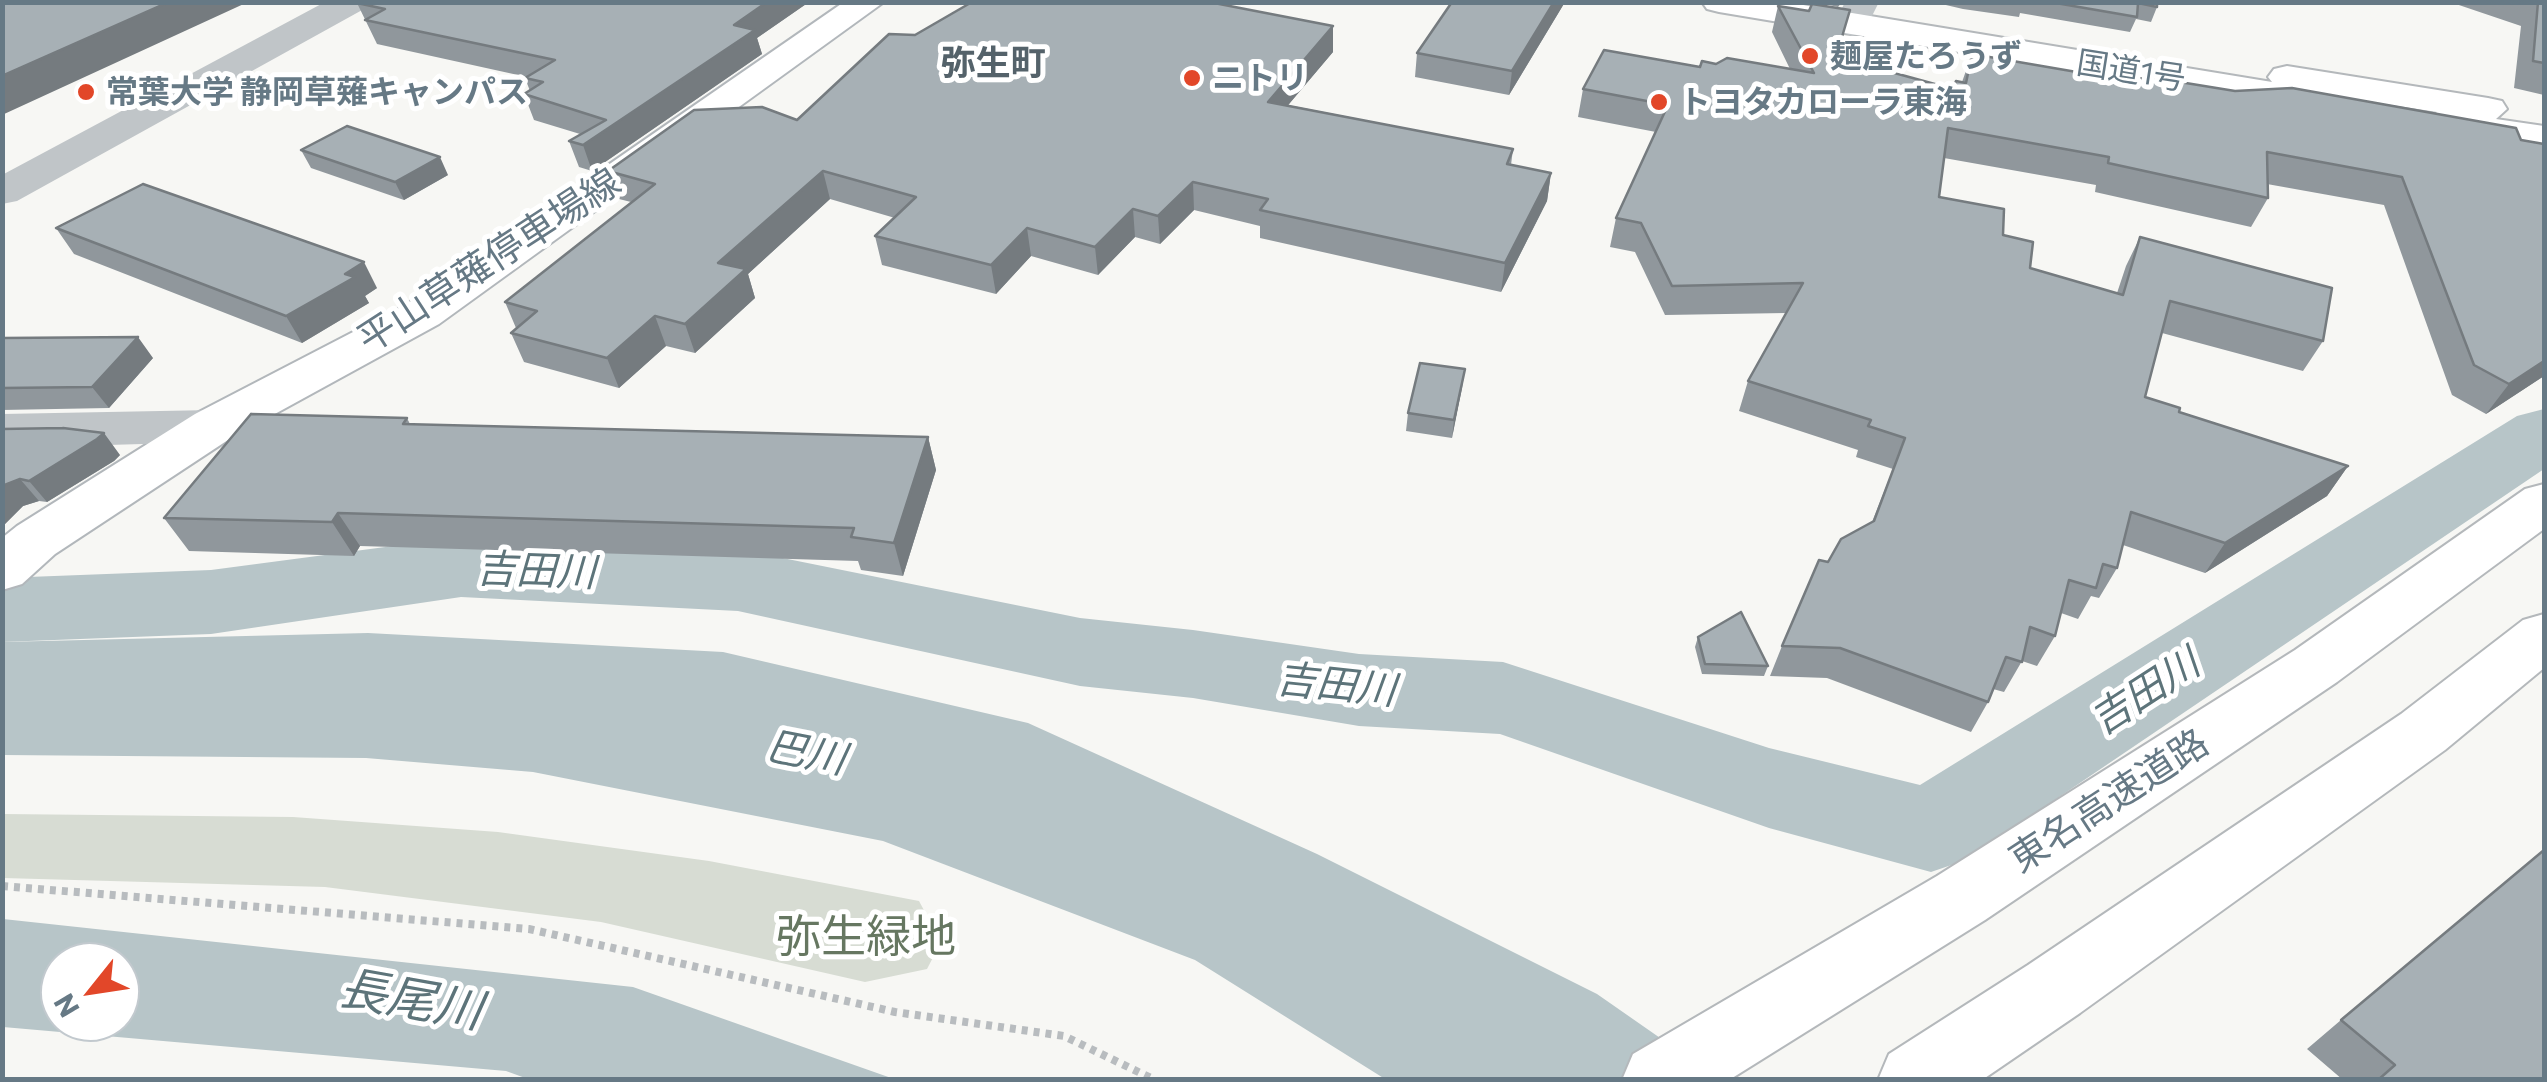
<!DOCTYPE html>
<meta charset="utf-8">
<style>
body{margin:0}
#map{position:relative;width:2547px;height:1082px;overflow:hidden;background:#f7f7f4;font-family:Commissioner,sans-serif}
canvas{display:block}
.frame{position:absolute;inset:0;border:5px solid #667985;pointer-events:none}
.north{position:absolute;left:40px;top:942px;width:100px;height:100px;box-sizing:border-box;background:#fff;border:2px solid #c2c9ce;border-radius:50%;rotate:240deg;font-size:28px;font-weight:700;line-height:40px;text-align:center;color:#667985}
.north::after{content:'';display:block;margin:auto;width:35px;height:45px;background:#e24729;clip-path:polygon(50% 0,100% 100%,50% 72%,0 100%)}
</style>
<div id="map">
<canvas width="2547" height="1082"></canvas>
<div class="frame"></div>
<div class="north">N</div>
</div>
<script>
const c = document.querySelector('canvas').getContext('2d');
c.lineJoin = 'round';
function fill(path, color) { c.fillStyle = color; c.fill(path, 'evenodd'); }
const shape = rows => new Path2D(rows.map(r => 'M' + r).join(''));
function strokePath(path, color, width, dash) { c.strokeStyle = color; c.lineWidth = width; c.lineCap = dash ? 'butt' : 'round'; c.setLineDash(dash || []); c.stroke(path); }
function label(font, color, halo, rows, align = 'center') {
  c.font = font + ' Commissioner,"Noto Sans JP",sans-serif'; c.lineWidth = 10; c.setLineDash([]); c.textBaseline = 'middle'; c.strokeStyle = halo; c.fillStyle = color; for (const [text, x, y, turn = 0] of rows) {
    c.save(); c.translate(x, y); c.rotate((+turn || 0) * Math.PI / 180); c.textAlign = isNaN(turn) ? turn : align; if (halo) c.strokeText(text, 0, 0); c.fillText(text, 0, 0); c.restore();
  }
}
fill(shape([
 [3,814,293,817,498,832,709,861,919,901,941,942,927,969,865,982,601,922,325,887,3,878]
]), '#d7dcd3');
fill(shape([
 [368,633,723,652,1028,723,1317,854,1597,994,1719,1079,1385,1079,1195,960,883,841,533,772,366,758,3,755,2,642],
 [3,919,633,987,894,1079,528,1079,506,1071,3,1027],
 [60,962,120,962,120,1022,60,1022]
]), '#b7c5c8');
fill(shape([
 [2544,409,2544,469,1966,860,1931,872,1769,828,1500,734,1359,726,1193,698,1080,686,738,611,461,597,211,634,2,642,2,578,211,570,461,537,738,549,1080,618,1193,630,1359,654,1503,662,1769,748,1920,785,2517,416,2544,409]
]), '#b7c5c8');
const major = shape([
 [844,2,884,2,439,324,231,438,55,554,22,584,2,590,2,538,17,526,195,414,407,304,844,2]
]);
const highway = shape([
 [1702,2,1785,2,2272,82,2268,77,2274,69,2287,66,2488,98,2502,101,2507,109,2496,119,2544,126,2544,150,2430,130,2425,122,2437,112,2339,97,2343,102,2337,110,2324,113,1719,12,1707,9,1702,2],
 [2544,484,2544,529,2337,682,1985,920,1729,1080,1622,1080,1633,1054,1937,876,2295,650,2525,489,2544,484],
 [2544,614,2544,668,2445,750,2080,1013,1982,1080,1878,1080,1889,1054,2028,965,2401,714,2523,620,2544,614]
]);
strokePath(major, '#b2b7bb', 4);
strokePath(highway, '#b4b8bb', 4);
strokePath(shape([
 [2,886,529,929,895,1012,1064,1036,1155,1080]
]), '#b8bcbf', 8, [6, 6]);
fill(shape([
 [325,2,369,2,364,9,17,201,2,204,2,175,325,2],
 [1845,2,1879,2,1864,32,1852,36,1840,32,1834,25,1845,2],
 [213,410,231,414,238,426,231,438,213,442,2,448,2,414,213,410]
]), '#c0c5c8');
fill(major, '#fff');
fill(highway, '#fff');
fill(shape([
 [809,2,757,38,762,54,592,171,579,167,569,141,580,134,534,120,524,94,530,91,525,78,527,77,377,44,357,3],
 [1452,2,1565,2,1509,95,1415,77,1417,53],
 [1816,2,1842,2,1838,7],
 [1933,2,2157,2,2157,7,2151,22,2136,19,2130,32,2020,13,2019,17,1963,9],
 [2450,2,2544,2,2544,95,2514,88,2521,26],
 [1778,6,1836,57,1953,89,1962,82,1972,54,2129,81,2235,91,2516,128,2544,376,2486,414,2452,395,2384,205,2267,184,2268,198,2251,227,2095,192,2096,185,1944,158,1939,197,2003,235,2030,268,2117,293,2126,266,2140,237,2323,341,2303,371,2162,333,2145,397,2179,412,2348,466,2327,496,2205,573,2123,545,2117,568,2099,598,2091,596,2078,619,2061,613,2055,636,2037,666,2022,661,2004,692,1993,689,1988,702,1971,732,1827,678,1770,676,1782,646,1828,562,1872,522,1893,469,1856,457,1858,450,1739,411,1748,381,1786,313,1665,315,1635,252,1610,247,1616,218,1656,132,1578,117,1583,89,1716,64,1790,69,1772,32],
 [915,35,1333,52,1288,105,1513,149,1511,165,1551,173,1547,201,1501,292,1260,238,1260,226,1194,210,1160,244,1135,237,1098,275,1031,256,996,294,882,265,875,236,895,218,830,199,748,274,755,298,695,353,666,346,619,388,524,362,511,333,516,328,505,302,631,202,619,199,608,171,797,120],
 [301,150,448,175,404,200,311,168],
 [56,228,377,288,365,296,369,303,302,343,74,254],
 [2,338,153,358,109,408,2,410],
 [1465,369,1452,438,1406,431,1408,413],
 [407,418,410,424,928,437,936,470,903,576,861,570,858,561,360,546,354,556,189,551,164,518],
 [2,429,120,455,114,461,47,502,39,501,23,506,2,527],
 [1698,637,1768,666,1764,676,1702,674,1695,647],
 [2341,1020,2544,1080,2343,1080,2307,1049]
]), '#90979c');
fill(shape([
 [169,2,248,2,2,115,2,76],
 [767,2,809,2,757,38,762,54,592,171,583,145,734,25],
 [1554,2,1565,2,1509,95,1512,71],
 [1333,26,1333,52,1268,129,1268,102],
 [440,157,448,175,404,200,395,182],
 [823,171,830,199,748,274,755,298,695,353,685,324,718,263],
 [1551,173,1547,201,1501,292,1505,263],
 [1193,182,1194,210,1160,244,1158,216],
 [1133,209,1135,237,1098,275,1095,247],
 [1027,228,1031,256,996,294,991,265],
 [364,262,377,288,365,296,369,303,302,343,286,316,345,274],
 [655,316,666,346,619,388,607,358],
 [138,337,153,358,109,408,92,387],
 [2544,361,2544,376,2486,414,2509,384],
 [1465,369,1462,388,1452,438,1454,420],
 [104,433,120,455,114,461,47,502,29,481],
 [928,437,936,470,903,576,894,543],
 [2348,466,2327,496,2205,573,2225,543],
 [20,479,39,501,23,506,2,527,2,486],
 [338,513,360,546,354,556,332,522]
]), '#757b7f');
const building = shape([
 [2,2,169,2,2,76,2,2],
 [767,2,734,25,755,30,583,145,569,141,606,120,524,94,543,82,525,78,555,60,365,20,385,9,357,3,767,2],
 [972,2,1209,2,1333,26,1268,102,1513,149,1507,164,1551,173,1505,263,1260,210,1268,199,1193,182,1158,216,1133,209,1095,247,1027,228,991,265,875,236,916,197,823,171,718,263,746,269,685,324,655,316,607,358,511,333,537,311,505,302,655,184,608,171,694,110,762,107,797,120,889,34,915,35,972,2],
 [1452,2,1554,2,1512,71,1417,53,1452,2],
 [2050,2,2157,2,2157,7,2138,3,2137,17,2050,2],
 [2538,2,2544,2,2544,63,2533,61,2538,2],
 [1812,4,1850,10,1836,57,1953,89,1956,81,1966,83,1972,54,2129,81,2149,77,2235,91,2292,88,2516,128,2521,140,2544,144,2544,361,2509,384,2474,365,2402,177,2267,152,2268,198,2108,163,2109,157,1948,128,1939,197,2004,209,2003,235,2033,242,2030,268,2123,295,2140,237,2332,288,2323,341,2170,301,2145,397,2180,408,2179,412,2348,466,2225,543,2131,512,2117,568,2103,564,2096,588,2069,580,2055,636,2030,627,2022,662,2006,657,1988,702,1840,648,1782,646,1819,560,1828,562,1841,539,1874,521,1905,438,1868,426,1871,420,1748,381,1803,283,1672,286,1641,223,1616,218,1668,105,1583,89,1604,50,1700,67,1702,61,1716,64,1727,58,1814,73,1778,6,1809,11,1812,4],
 [347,126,440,157,395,182,301,150,347,126],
 [143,184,364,262,345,274,355,277,286,316,56,228,143,184],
 [138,337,92,387,2,388,2,338,138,337],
 [1420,363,1465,369,1454,420,1408,413,1420,363],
 [251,414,407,418,403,424,928,437,894,543,851,537,854,528,338,513,332,522,164,518,251,414],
 [63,428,104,433,97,439,29,481,20,479,2,486,2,429,63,428],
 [1741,612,1768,666,1705,664,1698,637,1741,612],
 [2544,850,2544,1080,2378,1080,2395,1065,2341,1020,2544,850]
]);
fill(building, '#a7b0b5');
strokePath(building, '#757b7f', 2.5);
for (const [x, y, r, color] of [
 [1810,56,10,"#e24729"],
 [1192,78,10,"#e24729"],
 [86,92,10,"#e24729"],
 [1659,102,10,"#e24729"]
]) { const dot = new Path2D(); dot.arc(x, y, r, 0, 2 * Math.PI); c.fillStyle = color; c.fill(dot); strokePath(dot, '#fff', 4); }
label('bold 32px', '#667985', '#fff', [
 ["麺屋たろうず",1830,56],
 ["ニトリ",1212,78],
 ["常葉大学 静岡草薙キャンパス",106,92],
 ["トヨタカローラ東海",1679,102]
], 'left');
label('32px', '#667985', '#fff', [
 ["国道1号",2131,71,9]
]);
label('bold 35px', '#54626a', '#fff', [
 ["弥生町",993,63]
]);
label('38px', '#667985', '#fff', [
 ["平山草薙停車場線",489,261,-33],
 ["東名高速道路",2109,801,-33]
]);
label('italic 40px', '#5d747a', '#fff', [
 ["吉田川",536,571,2],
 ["吉田川",1336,685,6],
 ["吉田川",2145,692,-33],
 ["巴川",806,753,11]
]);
label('45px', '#667761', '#fff', [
 ["弥生緑地",866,937]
]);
label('italic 48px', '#5d747a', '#fff', [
 ["長尾川",411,1000,10]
]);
</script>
